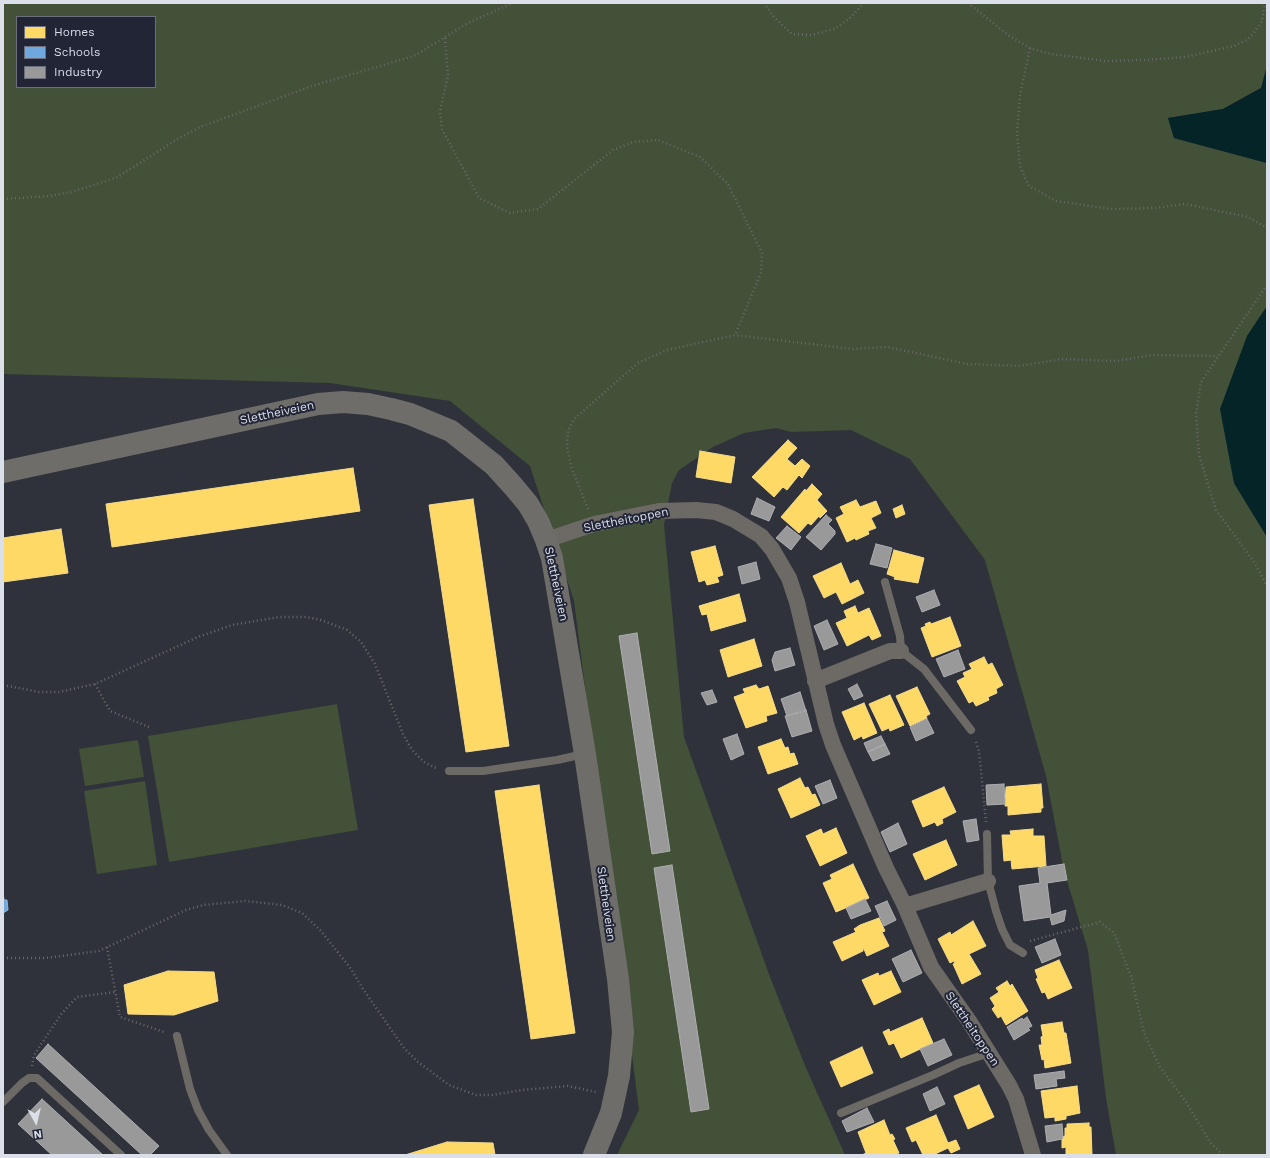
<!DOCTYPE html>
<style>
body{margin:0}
#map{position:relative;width:1270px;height:1158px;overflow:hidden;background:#30323b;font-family:"Work Sans",sans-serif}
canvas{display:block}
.frame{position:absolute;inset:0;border:4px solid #dbdfea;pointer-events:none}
.legend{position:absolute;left:16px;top:16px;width:140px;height:72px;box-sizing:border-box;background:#212536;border:1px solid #6b6f7e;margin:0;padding:5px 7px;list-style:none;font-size:12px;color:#dbdfea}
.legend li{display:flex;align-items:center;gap:8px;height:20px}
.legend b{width:20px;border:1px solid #6b6f7e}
.north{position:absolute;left:16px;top:1102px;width:40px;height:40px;-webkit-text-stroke:3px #212536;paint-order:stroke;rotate:172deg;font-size:11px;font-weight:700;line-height:16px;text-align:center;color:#dbdfea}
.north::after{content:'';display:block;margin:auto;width:14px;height:18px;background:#dbdfea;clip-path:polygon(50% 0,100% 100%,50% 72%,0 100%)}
</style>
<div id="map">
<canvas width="1270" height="1158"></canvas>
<div class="frame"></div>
<ul class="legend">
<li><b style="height:11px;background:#ffd966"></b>Homes</li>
<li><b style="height:11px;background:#6fa8dc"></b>Schools</li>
<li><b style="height:11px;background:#999"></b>Industry</li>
</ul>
<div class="north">N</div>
</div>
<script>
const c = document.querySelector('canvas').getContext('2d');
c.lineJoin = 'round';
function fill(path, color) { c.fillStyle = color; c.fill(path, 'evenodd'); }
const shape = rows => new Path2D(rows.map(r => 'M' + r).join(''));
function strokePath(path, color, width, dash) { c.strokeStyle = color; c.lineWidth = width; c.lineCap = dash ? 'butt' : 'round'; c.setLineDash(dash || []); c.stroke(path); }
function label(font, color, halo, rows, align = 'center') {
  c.font = font + ' "Work Sans",sans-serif'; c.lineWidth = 4; c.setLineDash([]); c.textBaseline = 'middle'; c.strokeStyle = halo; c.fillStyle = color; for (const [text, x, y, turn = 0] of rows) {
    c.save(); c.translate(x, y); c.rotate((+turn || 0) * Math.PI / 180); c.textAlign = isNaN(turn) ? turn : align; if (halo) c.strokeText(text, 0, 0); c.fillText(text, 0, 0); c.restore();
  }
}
fill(shape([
 [3,3,1267,3,1267,66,1261,88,1223,109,1168,118,1174,138,1267,163,1267,306,1247,336,1234,483,1267,537,1267,1155,1116,1155,1106,1098,1088,950,1064,871,1046,776,985,560,910,459,851,430,791,432,776,428,744,433,713,447,679,470,672,483,664,525,684,737,770,977,806,1068,845,1155,617,1155,639,1110,574,601,530,466,450,401,330,383,3,374],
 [17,17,155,17,155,87,17,87],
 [337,704,358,830,169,862,148,736],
 [138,740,144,777,85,786,79,749],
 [145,781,157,865,97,874,84,791]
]), '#425137');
fill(shape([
 [1267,66,1267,163,1174,138,1168,118,1223,109,1261,88],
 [1267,306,1267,537,1234,483,1220,409,1247,336]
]), '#042428');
const homes = shape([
 [788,440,797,448,787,459,795,466,802,459,810,466,802,478,799,475,787,490,783,487,774,497,752,477,788,440],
 [700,451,735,457,731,483,696,477,700,451],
 [353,468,360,511,112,547,106,504,353,468],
 [812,484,822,494,817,500,827,511,820,518,819,516,811,525,808,523,799,533,781,517,805,489,806,491,812,484],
 [473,499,509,746,466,752,429,505,473,499],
 [856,500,860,507,876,501,881,513,871,518,876,528,868,531,869,534,856,540,855,538,847,542,836,518,844,514,840,507,856,500],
 [902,505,905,514,896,518,893,509,902,505],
 [61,529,68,573,3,582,3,538,61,529],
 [715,546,723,575,717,577,719,582,707,585,705,580,699,582,691,552,715,546],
 [894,550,924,558,918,583,894,579,895,577,887,574,894,550],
 [841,563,850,584,858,580,864,593,842,604,836,592,824,598,813,576,841,563],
 [739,594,746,621,711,631,707,614,702,615,699,606,739,594],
 [855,606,858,613,869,608,881,636,872,640,869,635,847,646,836,623,847,618,844,611,855,606],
 [950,617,961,646,932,657,921,628,926,626,925,624,930,622,931,624,950,617],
 [754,639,762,666,728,677,720,650,754,639],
 [984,657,988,665,992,663,1003,685,996,689,997,693,988,697,989,700,976,706,973,701,969,703,957,681,965,677,963,673,972,669,969,664,984,657],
 [756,685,759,689,768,686,777,713,766,716,767,721,746,728,734,697,745,693,743,689,756,685],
 [917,687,930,714,926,716,927,718,910,726,896,696,917,687],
 [890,695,904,725,890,731,889,728,882,731,869,704,890,695],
 [864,703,877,733,863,739,862,736,854,740,842,712,864,703],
 [781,739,785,748,788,747,790,754,794,753,798,764,768,774,758,747,781,739],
 [800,778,805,788,808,787,812,795,815,794,820,805,791,818,778,789,800,778],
 [1041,784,1043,808,1041,808,1041,812,1008,815,1008,806,1005,806,1006,787,1041,784],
 [539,785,575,1033,531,1039,495,791,539,785],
 [944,787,956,812,942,819,943,823,937,826,935,822,923,827,912,801,944,787],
 [836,828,847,853,820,866,806,836,821,829,823,834,836,828],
 [1033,829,1033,836,1044,836,1046,866,1012,869,1011,860,1004,861,1002,835,1011,835,1010,831,1033,829],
 [946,840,957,865,925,880,913,854,946,840],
 [853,864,869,898,836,912,823,883,832,879,830,875,853,864],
 [879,918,885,931,882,932,889,946,867,956,863,947,863,951,842,961,833,942,856,932,854,929,860,925,879,918],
 [973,921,986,946,969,954,981,974,962,984,953,964,955,963,954,961,950,963,938,939,950,932,951,935,973,921],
 [1059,960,1072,988,1048,999,1045,992,1042,993,1036,979,1038,978,1035,970,1059,960],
 [168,971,214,972,218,1001,174,1015,128,1014,124,985,168,971],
 [891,971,901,992,874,1005,862,980,878,973,879,976,891,971],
 [1007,981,1010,986,1012,984,1028,1011,1006,1025,1001,1016,998,1018,992,1009,995,1006,990,998,999,992,996,988,1007,981],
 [922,1018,933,1043,901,1058,894,1043,889,1045,883,1032,889,1029,890,1032,922,1018],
 [1062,1022,1064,1033,1066,1033,1071,1063,1045,1068,1044,1059,1042,1060,1039,1045,1042,1045,1041,1037,1043,1036,1041,1025,1062,1022],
 [862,1047,873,1073,841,1087,830,1062,862,1047],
 [979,1085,994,1117,968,1129,954,1096,979,1085],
 [1077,1086,1080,1113,1066,1116,1066,1119,1055,1121,1055,1117,1045,1118,1041,1091,1077,1086],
 [936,1115,948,1143,956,1140,960,1149,951,1153,948,1148,933,1155,923,1155,916,1140,912,1142,906,1128,936,1115],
 [884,1120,890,1135,892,1134,895,1139,893,1140,899,1153,894,1155,862,1155,866,1153,858,1132,884,1120],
 [1089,1123,1089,1127,1091,1127,1092,1155,1066,1155,1066,1147,1062,1148,1062,1137,1065,1136,1065,1128,1067,1128,1067,1124,1089,1123],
 [447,1142,493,1143,495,1155,405,1155,447,1142]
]);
fill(homes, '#ffd966');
strokePath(homes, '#f4db8e', 1);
const schools = shape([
 [3,892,4,900,7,900,8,910,3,913,3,892]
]);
fill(schools, '#6fa8dc');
strokePath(schools, '#8fb8e0', 1);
const industry = shape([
 [757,498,775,507,769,521,751,514,757,498],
 [826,515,832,520,828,524,835,531,835,534,821,550,806,537,826,515],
 [787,526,801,537,791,550,776,538,787,526],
 [876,544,892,548,887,568,870,564,876,544],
 [756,562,760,579,742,584,738,567,756,562],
 [934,590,940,605,922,612,916,597,934,590],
 [827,620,838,644,824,650,814,626,827,620],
 [637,633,670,851,652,854,619,636,637,633],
 [790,648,795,665,775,671,772,660,775,652,790,648],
 [958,650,965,669,944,677,936,659,958,650],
 [857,684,863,696,854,700,848,689,857,684],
 [712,690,717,702,707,705,701,693,712,690],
 [800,692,806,711,787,716,781,699,800,692],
 [806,710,812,731,792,737,785,716,806,710],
 [927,719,934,733,916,741,910,727,927,719],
 [737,734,744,754,731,760,723,739,737,734],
 [881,736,885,744,868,752,864,743,881,736],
 [885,744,890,754,873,761,868,752,885,744],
 [830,780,837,798,823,804,815,786,830,780],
 [1004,784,1005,804,987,805,986,785,1004,784],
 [976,819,979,840,967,842,963,821,976,819],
 [898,823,907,844,890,852,881,832,898,823],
 [1064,864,1067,880,1047,883,1051,915,1066,910,1064,921,1052,925,1050,917,1024,921,1019,886,1040,883,1038,868,1064,864],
 [672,865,709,1109,691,1112,654,868,672,865],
 [865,899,871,911,851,919,846,908,865,899],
 [887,901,896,920,884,926,875,906,887,901],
 [1055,939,1061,955,1042,963,1035,947,1055,939],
 [911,950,922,973,903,982,892,959,911,950],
 [1027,1017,1032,1026,1028,1028,1030,1030,1014,1040,1007,1027,1022,1018,1023,1020,1027,1017],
 [944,1039,952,1055,928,1066,920,1049,944,1039],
 [48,1044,159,1146,150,1155,142,1155,36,1058,48,1044],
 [1064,1071,1065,1078,1056,1079,1057,1086,1036,1089,1034,1075,1064,1071],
 [937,1087,945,1104,930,1111,923,1094,937,1087],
 [42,1099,103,1155,52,1155,18,1124,42,1099],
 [867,1108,874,1122,847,1132,842,1121,867,1108],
 [1062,1124,1063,1137,1062,1139,1047,1142,1045,1126,1062,1124]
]);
fill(industry, '#999');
strokePath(industry, '#adaeb1', 1);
strokePath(shape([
 [764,3,773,16,792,34,812,35,834,29,849,19,864,3],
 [968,3,1008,35,1030,48,1051,54,1107,61,1144,60,1185,57,1234,46,1247,40,1253,34,1262,21,1265,3],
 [445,38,448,76,440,111,442,129,479,198,510,213,538,209,613,150,633,142,658,140,700,157,728,184,762,253,761,273,735,335],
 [1030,48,1020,95,1017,132,1020,166,1029,186,1056,201,1111,209,1156,208,1185,204,1248,217,1267,228],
 [3,199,49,196,71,192,116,178,176,140,200,127,312,86,414,56,468,23,513,3],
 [1267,285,1201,382,1196,414,1199,455,1216,510,1254,562,1267,586],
 [588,509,571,466,567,447,568,431,574,419,638,363,667,350,735,335,853,349,888,347,967,364,1020,366,1062,359,1116,361,1152,355,1218,356],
 [95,684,110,711,149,727],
 [3,685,39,692,59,692,95,684,198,637,232,625,279,617,306,617,321,620,347,630,361,642,375,664,403,734,412,750,424,762,436,768],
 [976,742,979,751,986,822],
 [1030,941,1100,922,1114,933,1131,976,1144,1033,1160,1067,1186,1102,1210,1142,1223,1155],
 [107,947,120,1017,164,1032],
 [3,958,46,958,99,951,186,910,203,905,245,901,282,905,302,913,321,931,351,969,363,989,404,1048,418,1062,449,1085,476,1095,492,1095,522,1090,568,1086,596,1092],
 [32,1066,34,1055,62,1013,77,997,115,992]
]), '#6b6969', 2.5, [1, 3]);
strokePath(shape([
 [885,582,900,636,901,651,924,669,971,730],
 [449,771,483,771,557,760,584,754],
 [987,834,988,881,996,911,1002,929,1010,945,1023,953],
 [177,1036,190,1089,198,1110,209,1130,227,1155],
 [3,1102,22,1083,29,1078,37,1078,121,1155],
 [841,1113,933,1075,959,1063,989,1053]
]), '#6d6a66', 8);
strokePath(shape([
 [546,540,594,524,659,511,696,510,716,512,733,519,761,536,772,549,789,578,797,602,826,724,833,745,886,868,905,906,931,967,969,1021,1009,1085,1016,1099,1033,1155],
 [815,681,890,651,901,651],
 [905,906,988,881]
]), '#6d6a66', 16);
strokePath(shape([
 [3,472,318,404,343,402,368,404,391,409,410,414,451,431,494,465,513,486,528,504,538,521,546,540,552,558,585,754,618,979,623,1032,619,1076,611,1113,594,1155]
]), '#6f6d69', 22);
label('12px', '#dbdfea', '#212536', [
 ["Slettheiveien",277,413,-12],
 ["Slettheitoppen",626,520,-11],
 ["Slettheiveien",556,584,78],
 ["Slettheiveien",606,904,82],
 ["Slettheitoppen",972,1029,56]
]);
</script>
